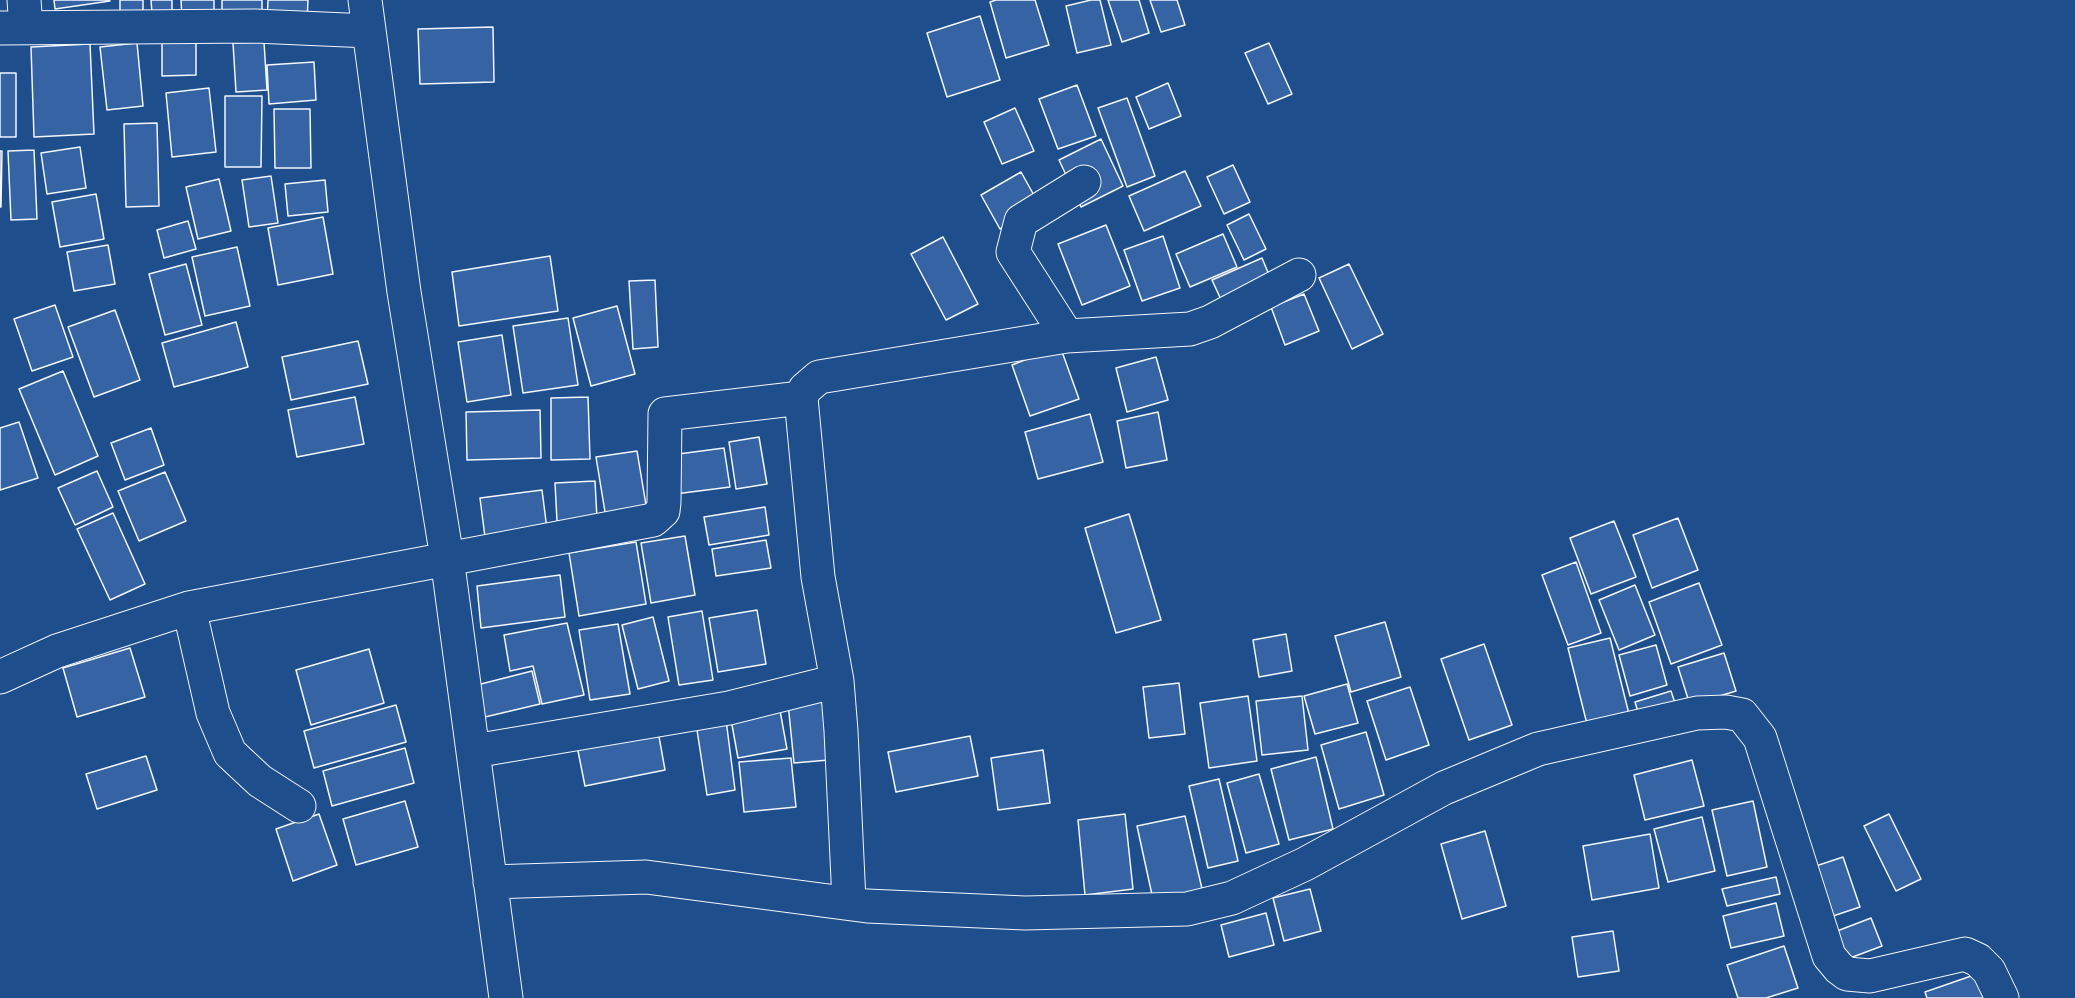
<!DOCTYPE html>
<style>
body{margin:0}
canvas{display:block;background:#1f4e8c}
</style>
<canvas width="2075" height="998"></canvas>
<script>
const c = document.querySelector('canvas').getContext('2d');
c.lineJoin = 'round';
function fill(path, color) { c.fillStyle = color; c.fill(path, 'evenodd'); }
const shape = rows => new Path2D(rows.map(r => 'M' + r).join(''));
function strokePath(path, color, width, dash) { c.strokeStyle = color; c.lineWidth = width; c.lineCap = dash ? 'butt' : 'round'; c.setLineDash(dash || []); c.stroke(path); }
const building = shape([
 [54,0,109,0,110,1,55,9,54,0],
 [120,0,143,0,143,17,120,17,120,0],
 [151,0,172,0,172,11,152,13,151,0],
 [181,0,214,0,214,17,182,19,181,0],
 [222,0,262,0,262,12,222,12,222,0],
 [268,0,308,0,307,22,267,22,268,0],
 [996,0,1035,0,1049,45,1006,58,990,2,996,0],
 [1091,0,1100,0,1111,45,1077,53,1066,6,1091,0],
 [1108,0,1139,0,1149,33,1122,42,1108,0],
 [1150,0,1177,0,1185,25,1161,32,1150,0],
 [980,16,1000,80,947,97,927,33,980,16],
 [493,27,494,82,420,84,418,29,493,27],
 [264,42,267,90,236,92,233,43,264,42],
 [137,43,143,106,107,110,100,47,137,43],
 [162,43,196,43,196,75,162,76,162,43],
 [1269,43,1292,94,1268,104,1245,53,1269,43],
 [90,44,94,134,34,137,31,47,90,44],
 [314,62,316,100,269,104,267,65,314,62],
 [0,73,16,73,16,137,0,137,0,73],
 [1168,83,1181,116,1149,129,1136,97,1168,83],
 [1077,85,1096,136,1058,149,1039,99,1077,85],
 [209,88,216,152,172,157,166,93,209,88],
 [225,96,262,96,261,167,225,167,225,96],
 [1127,98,1155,176,1127,187,1098,108,1127,98],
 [1015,108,1034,151,1002,164,984,122,1015,108],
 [274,109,310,109,311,168,275,168,274,109],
 [157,123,159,206,126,207,124,124,157,123],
 [1101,139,1123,186,1081,207,1059,160,1101,139],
 [80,147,86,188,47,194,41,153,80,147],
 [34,150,37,219,11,220,8,151,34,150],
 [0,151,2,151,1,207,0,207,0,151],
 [1233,165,1250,202,1224,214,1207,177,1233,165],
 [1185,171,1201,206,1144,231,1129,196,1185,171],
 [1021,172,1040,206,1000,229,981,195,1021,172],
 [271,176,278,223,249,227,242,180,271,176],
 [219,179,231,231,198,239,186,187,219,179],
 [325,180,328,212,288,216,285,184,325,180],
 [96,194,104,239,60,247,52,202,96,194],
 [1249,214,1266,249,1244,260,1227,225,1249,214],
 [323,217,333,274,278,285,268,228,323,217],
 [188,221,196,249,164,258,157,230,188,221],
 [1106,225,1130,286,1082,305,1058,244,1106,225],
 [1223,234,1237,267,1190,287,1176,254,1223,234],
 [1163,236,1180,288,1142,301,1124,250,1163,236],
 [943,237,978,304,946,320,911,254,943,237],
 [108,245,115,284,74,291,67,252,108,245],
 [237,247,250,306,205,316,192,257,237,247],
 [550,256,558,311,459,326,452,272,550,256],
 [1262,258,1272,282,1223,304,1212,280,1262,258],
 [186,264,202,325,165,335,149,274,186,264],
 [1349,264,1383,334,1352,349,1319,278,1349,264],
 [655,280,658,347,633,349,629,281,655,280],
 [1304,294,1319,331,1285,345,1271,307,1304,294],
 [55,305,73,357,32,371,14,319,55,305],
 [617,306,635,374,591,386,573,318,617,306],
 [115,310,140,380,94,397,68,327,115,310],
 [568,318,578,385,523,393,513,326,568,318],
 [236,322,248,367,174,387,162,343,236,322],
 [502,335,511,395,467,402,458,342,502,335],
 [358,341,368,384,291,400,282,357,358,341],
 [1060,346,1079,399,1030,416,1012,365,1060,346],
 [1156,357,1168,400,1127,412,1116,368,1156,357],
 [63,371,98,456,55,475,19,389,63,371],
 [355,397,364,444,297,457,288,410,355,397],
 [588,397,590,459,551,460,551,398,588,397],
 [540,410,541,458,467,460,466,412,540,410],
 [1158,412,1167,460,1126,468,1117,421,1158,412],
 [1090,414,1103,462,1038,479,1025,432,1090,414],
 [19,422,38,478,0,490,0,428,19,422],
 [151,428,164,465,125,480,111,443,151,428],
 [759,437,767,484,736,489,729,442,759,437],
 [724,448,730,487,675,494,671,455,724,448],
 [637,451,647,511,606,518,596,457,637,451],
 [97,471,113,507,75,525,58,488,97,471],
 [165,472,186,521,139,541,118,491,165,472],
 [595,481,598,538,558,540,555,483,595,481],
 [542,490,549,545,487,553,480,498,542,490],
 [765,507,769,535,709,545,704,517,765,507],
 [113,513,145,584,110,600,77,529,113,513],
 [1129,514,1161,620,1116,633,1085,528,1129,514],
 [1678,518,1698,570,1652,588,1633,535,1678,518],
 [1614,521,1636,577,1591,594,1570,538,1614,521],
 [685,536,695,595,651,603,641,543,685,536],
 [766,540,771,568,716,576,712,549,766,540],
 [636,542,646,604,579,616,569,553,636,542],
 [1576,562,1601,633,1568,645,1542,575,1576,562],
 [560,575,565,617,481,628,477,586,560,575],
 [1699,583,1722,645,1671,664,1649,602,1699,583],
 [1635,585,1655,635,1619,650,1599,600,1635,585],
 [757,610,766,664,718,672,709,618,757,610],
 [702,611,713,680,679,685,668,617,702,611],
 [653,617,669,681,638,689,622,625,653,617],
 [1385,622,1401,677,1351,692,1335,636,1385,622],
 [567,623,584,695,542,704,533,666,510,671,504,635,567,623],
 [618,624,630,694,590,700,579,630,618,624],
 [1286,634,1292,671,1259,677,1253,640,1286,634],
 [1610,638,1630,718,1588,728,1568,648,1610,638],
 [1484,644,1512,725,1469,740,1441,659,1484,644],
 [1656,645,1667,685,1630,696,1619,655,1656,645],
 [130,648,145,697,77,717,63,668,130,648],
 [369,649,384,703,311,725,296,670,369,649],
 [1724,653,1736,691,1690,705,1678,667,1724,653],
 [532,671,540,704,485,717,477,685,532,671],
 [1179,683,1185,734,1149,738,1143,687,1179,683],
 [1347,684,1358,723,1315,734,1304,696,1347,684],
 [1410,687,1429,745,1386,760,1367,701,1410,687],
 [1671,691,1678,712,1641,722,1635,702,1671,691],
 [1248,696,1257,761,1209,768,1200,703,1248,696],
 [1302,696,1308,750,1262,755,1256,701,1302,696],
 [834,698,840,759,794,763,788,703,834,698],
 [396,705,406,742,314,768,304,731,396,705],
 [779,705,787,749,738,758,730,714,779,705],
 [725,712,735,790,707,795,695,717,725,712],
 [658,731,665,770,585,786,577,746,658,731],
 [1366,732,1384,795,1339,809,1321,745,1366,732],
 [970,736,978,776,896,792,888,752,970,736],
 [405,748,414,783,332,806,323,771,405,748],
 [1043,750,1050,803,998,810,991,758,1043,750],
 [146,756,157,790,97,809,86,774,146,756],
 [1316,757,1333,829,1289,840,1271,769,1316,757],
 [791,758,796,807,744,812,739,762,791,758],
 [1692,760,1704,806,1645,820,1634,775,1692,760],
 [1259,774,1279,844,1246,853,1227,783,1259,774],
 [1219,779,1238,861,1208,868,1189,786,1219,779],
 [405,801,418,847,356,865,343,819,405,801],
 [1753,801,1767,867,1727,876,1712,810,1753,801],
 [319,814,337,865,293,881,276,829,319,814],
 [1125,814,1133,889,1085,895,1078,820,1125,814],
 [1889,814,1921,879,1896,891,1864,826,1889,814],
 [1185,816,1203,893,1154,904,1137,826,1185,816],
 [1702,817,1715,871,1668,882,1654,829,1702,817],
 [1485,831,1506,906,1462,919,1441,844,1485,831],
 [1650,834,1659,888,1592,900,1583,846,1650,834],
 [1843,857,1860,907,1824,919,1807,869,1843,857],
 [1776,877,1780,894,1727,906,1722,889,1776,877],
 [1310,889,1321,931,1284,941,1273,898,1310,889],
 [1776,903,1784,936,1731,948,1723,916,1776,903],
 [1266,913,1274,945,1229,957,1221,925,1266,913],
 [1871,918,1882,946,1842,961,1832,933,1871,918],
 [1613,931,1619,971,1578,977,1572,937,1613,931],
 [1784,946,1798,988,1766,998,1738,998,1727,965,1784,946],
 [1977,974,1985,998,1927,998,1925,992,1977,974]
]);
fill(building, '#3563a3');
strokePath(building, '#f2f6ff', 1.5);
const minor = shape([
 [24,0,26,28],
 [365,0,404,292,447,558,506,998],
 [0,28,255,26,369,31],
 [1067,336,1013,252,1021,221,1084,182],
 [189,608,213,713,230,753,260,781,299,806],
 [0,677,57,651,189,608,653,520,663,511,664,502,665,414,801,398],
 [474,751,729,708,837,681],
 [490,882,646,877,867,906,1025,913,1187,909,1232,898,1305,864,1444,788,1538,749,1697,713,1726,712,1742,715,1760,738,1829,956,1839,968,1847,974,1870,976,1965,954,1978,960,1989,971,2002,998],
 [849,901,841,731,837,681,818,577,801,398,805,389,819,377,1067,336,1190,329,1210,322,1299,275]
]);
strokePath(minor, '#f2f6ff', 35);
strokePath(minor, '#1f4e8c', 33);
</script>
